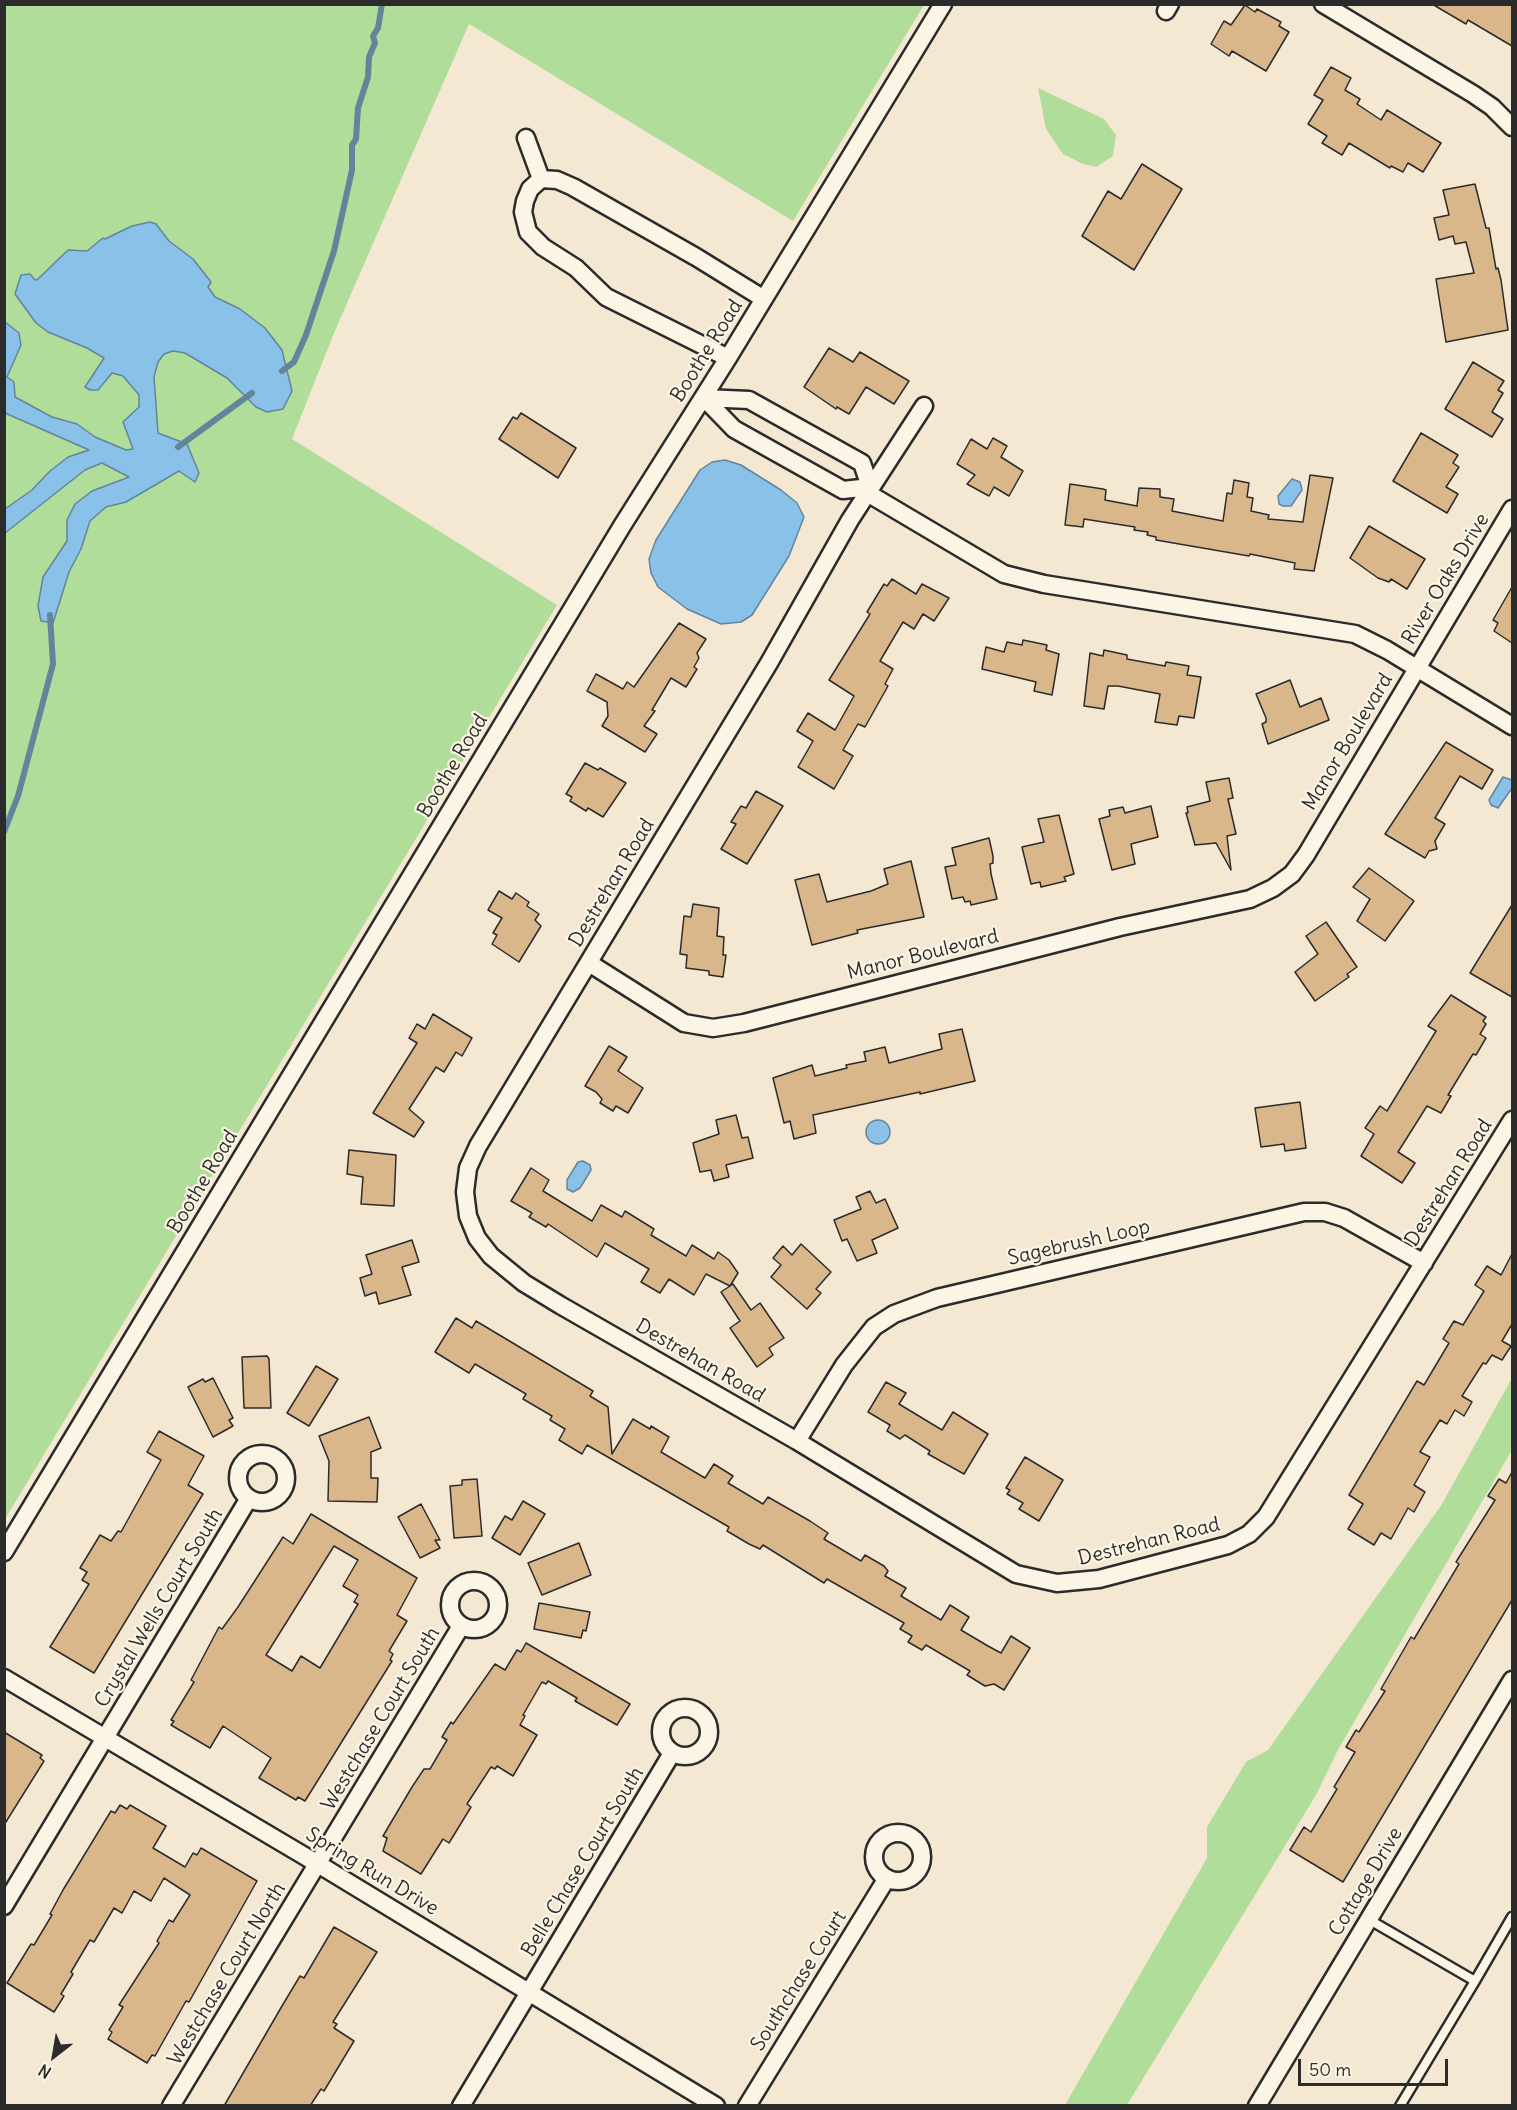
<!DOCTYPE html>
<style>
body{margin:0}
#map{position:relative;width:1517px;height:2110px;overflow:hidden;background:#f5e8d3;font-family:Delius,sans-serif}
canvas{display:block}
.frame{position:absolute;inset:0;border:6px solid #2b2b2b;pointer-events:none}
.north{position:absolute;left:24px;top:2026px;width:60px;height:60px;-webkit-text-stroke:4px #fcf5e5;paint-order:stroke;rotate:211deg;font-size:16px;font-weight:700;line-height:24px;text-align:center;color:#2b2b2b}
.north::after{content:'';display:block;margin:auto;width:21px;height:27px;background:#2b2b2b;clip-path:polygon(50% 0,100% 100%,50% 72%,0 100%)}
.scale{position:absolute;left:1298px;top:2059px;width:150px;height:27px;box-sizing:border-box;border:3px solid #2b2b2b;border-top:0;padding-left:8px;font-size:18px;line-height:21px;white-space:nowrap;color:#2b2b2b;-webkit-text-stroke:4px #fcf5e5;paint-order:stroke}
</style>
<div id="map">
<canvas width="1517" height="2110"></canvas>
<div class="frame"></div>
<div class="north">N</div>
<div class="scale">50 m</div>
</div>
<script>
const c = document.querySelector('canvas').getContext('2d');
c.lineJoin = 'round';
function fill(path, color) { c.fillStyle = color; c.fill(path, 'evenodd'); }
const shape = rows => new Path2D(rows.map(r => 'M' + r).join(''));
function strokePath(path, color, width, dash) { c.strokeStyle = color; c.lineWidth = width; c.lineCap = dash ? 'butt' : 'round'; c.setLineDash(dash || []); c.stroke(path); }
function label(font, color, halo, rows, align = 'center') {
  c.font = font + ' Delius,sans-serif'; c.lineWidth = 4.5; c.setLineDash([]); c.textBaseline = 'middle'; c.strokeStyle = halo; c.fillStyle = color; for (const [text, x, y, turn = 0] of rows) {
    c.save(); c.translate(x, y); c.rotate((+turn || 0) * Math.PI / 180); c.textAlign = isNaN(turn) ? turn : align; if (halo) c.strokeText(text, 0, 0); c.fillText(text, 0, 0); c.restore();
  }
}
fill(shape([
 [5,5,924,5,793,221,469,24,334,333,292,439,557,605,5,1519],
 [1038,88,1104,119,1116,135,1113,156,1096,167,1083,164,1063,154,1046,129],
 [1512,1378,1512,1450,1339,1748,1316,1795,1127,2105,1065,2105,1207,1858,1207,1827,1246,1762,1268,1750,1442,1504]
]), '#b1dd9b');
const water = shape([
 [150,222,156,224,169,241,193,259,211,282,208,287,215,297,240,309,265,328,282,350,292,391,283,409,267,412,256,407,227,378,185,353,173,351,164,354,158,362,154,377,158,433,187,444,199,473,195,482,179,471,126,502,106,507,90,521,81,549,69,572,53,623,41,621,38,606,43,577,67,541,67,520,75,504,92,491,129,477,102,463,85,470,5,533,5,509,32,490,50,471,68,457,89,450,5,413,5,322,19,333,21,345,7,377,14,382,15,397,52,417,77,424,95,437,126,450,133,449,123,422,139,407,139,395,123,376,112,373,98,390,90,390,85,387,104,358,87,348,48,332,36,323,15,294,21,275,30,274,35,280,38,279,68,250,87,251,103,238,105,239,132,226,150,222],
 [725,460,741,465,781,490,797,503,804,517,789,556,752,615,741,622,721,624,687,609,658,587,651,573,649,559,656,540,700,470,712,462,725,460],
 [1292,479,1300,482,1302,490,1291,506,1283,506,1279,504,1278,496,1292,479],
 [1503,777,1512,780,1512,788,1498,808,1491,805,1489,800,1503,777],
 '866 1132a12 12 0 1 1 24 0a12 12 0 1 1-24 0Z',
 [583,1161,590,1165,591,1170,580,1188,573,1192,567,1189,567,1180,578,1162,583,1161]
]);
fill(water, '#89c1e8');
strokePath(water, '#63859c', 1.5);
strokePath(shape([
 [282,371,294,362,306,335,334,251,352,170,352,145,356,139,358,108,368,77,369,57,375,43,373,36,378,28,382,4],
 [178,447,252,393],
 [4,832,18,796,53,664,50,615]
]), '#63859c', 6);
const building = shape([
 [1432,4,1512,4,1512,46,1468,20,1466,24,1432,4],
 [1245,5,1255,12,1257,9,1281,22,1279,26,1289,32,1266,71,1232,51,1229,56,1211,44,1224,21,1231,25,1245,5],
 [1331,67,1351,78,1345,90,1360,99,1357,104,1381,120,1387,110,1441,143,1423,172,1408,163,1403,172,1391,166,1390,168,1349,143,1342,155,1322,143,1327,136,1308,124,1323,100,1314,95,1331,67],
 [1142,164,1182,189,1134,270,1082,236,1108,191,1121,199,1142,164],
 [1475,184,1486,228,1489,228,1496,269,1498,268,1501,280,1508,330,1446,342,1436,279,1474,273,1466,242,1455,244,1453,236,1439,240,1434,218,1449,215,1443,190,1475,184],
 [829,348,853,362,860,352,909,381,894,404,866,387,849,414,837,407,836,409,804,387,829,348],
 [1473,362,1504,381,1498,390,1503,393,1492,412,1503,419,1492,437,1445,409,1473,362],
 [521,413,576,448,558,478,499,439,513,417,517,419,521,413],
 [1421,433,1458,455,1453,463,1459,467,1446,487,1458,494,1447,513,1393,481,1421,433],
 [993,438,1007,446,1001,457,1023,471,1009,496,994,487,989,496,967,484,975,475,957,464,971,439,987,449,993,438],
 [1310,475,1333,478,1314,571,1294,569,1295,563,1250,554,1249,556,1156,540,1156,537,1147,535,1148,532,1134,530,1135,527,1084,519,1083,527,1065,525,1070,484,1103,489,1106,490,1105,500,1137,506,1139,488,1160,489,1160,497,1174,499,1172,511,1223,521,1227,493,1232,494,1234,480,1249,483,1247,497,1253,498,1251,511,1269,515,1268,519,1303,522,1310,475],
 [1369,526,1425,559,1407,589,1391,579,1389,582,1378,578,1350,558,1369,526],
 [892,579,916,594,922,584,949,598,934,621,923,614,914,629,903,622,880,661,893,669,885,684,888,686,865,727,858,724,843,750,853,756,834,789,798,767,813,741,797,731,808,713,835,730,854,696,829,680,870,614,867,612,884,584,887,586,892,579],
 [1512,587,1512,643,1494,631,1498,623,1493,620,1512,587],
 [679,623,706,639,697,653,699,658,694,667,697,669,686,687,671,678,652,710,655,711,644,726,657,734,645,752,602,726,608,716,607,702,587,691,596,674,623,689,627,682,634,687,679,623],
 [1023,640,1047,645,1046,650,1059,654,1052,695,1034,691,1036,682,982,669,986,647,1004,652,1007,642,1022,645,1023,640],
 [1104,650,1127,655,1127,659,1165,666,1166,662,1189,666,1187,675,1201,677,1194,718,1179,716,1177,725,1155,722,1160,694,1118,686,1108,686,1104,709,1084,706,1090,653,1103,656,1104,650],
 [1290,680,1300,707,1321,698,1329,720,1268,744,1262,724,1266,722,1266,718,1256,694,1290,680],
 [1446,742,1493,770,1482,789,1460,776,1435,818,1445,824,1435,841,1437,849,1429,851,1425,858,1385,834,1446,742],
 [585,763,598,770,600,768,626,783,603,817,588,808,586,811,570,801,572,797,566,794,585,763],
 [1229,778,1233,798,1228,799,1236,834,1227,836,1231,870,1216,843,1195,845,1186,813,1188,813,1187,807,1210,801,1206,782,1229,778],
 [756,791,783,806,747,864,721,849,736,824,731,822,741,806,746,808,756,791],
 [1151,806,1158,837,1131,844,1135,864,1112,870,1099,819,1110,816,1109,810,1123,807,1125,813,1151,806],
 [1059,815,1074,874,1064,877,1066,881,1041,887,1040,882,1031,884,1022,847,1044,842,1038,819,1059,815],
 [989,838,993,856,993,863,990,864,991,874,997,899,971,905,970,901,965,902,963,897,952,899,945,867,956,865,952,848,989,838],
 [911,861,924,917,857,930,858,933,812,945,795,880,819,874,827,902,871,891,888,884,884,869,911,861],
 [1369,868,1414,901,1385,941,1357,921,1370,899,1353,887,1369,868],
 [499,891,512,899,516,893,529,902,527,906,539,914,535,920,541,926,519,962,492,944,497,935,493,933,502,918,488,910,499,891],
 [693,904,719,908,717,936,724,937,723,955,726,955,723,977,709,975,709,971,686,968,687,955,680,954,684,916,691,917,693,904],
 [1512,905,1512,997,1470,973,1512,905],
 [1326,922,1357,967,1347,974,1349,977,1315,1001,1295,972,1318,954,1306,936,1326,922],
 [1451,995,1486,1017,1483,1021,1486,1024,1480,1034,1486,1038,1476,1055,1473,1054,1448,1095,1451,1096,1441,1113,1427,1106,1398,1152,1415,1163,1402,1183,1361,1156,1374,1134,1365,1128,1380,1106,1387,1111,1436,1031,1428,1026,1451,995],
 [433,1014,472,1038,462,1056,456,1052,444,1072,436,1067,409,1109,424,1122,414,1137,373,1113,417,1043,409,1038,417,1024,425,1029,433,1014],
 [962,1029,975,1081,920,1094,920,1092,813,1115,816,1133,794,1139,790,1121,784,1123,773,1078,812,1065,815,1076,847,1068,846,1065,866,1061,864,1052,885,1047,889,1063,942,1049,939,1034,962,1029],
 [609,1046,627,1057,618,1071,643,1088,628,1113,616,1106,613,1111,600,1103,602,1099,596,1092,585,1086,609,1046],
 [1300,1102,1306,1148,1285,1151,1284,1144,1261,1147,1255,1108,1300,1102],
 [736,1115,742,1138,748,1137,753,1158,726,1165,729,1177,714,1181,711,1170,700,1172,693,1143,719,1134,716,1120,736,1115],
 [349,1150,396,1155,394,1206,361,1204,363,1177,347,1174,349,1150],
 [531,1168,549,1180,543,1191,592,1221,601,1205,622,1217,625,1211,654,1229,651,1235,686,1256,692,1245,714,1259,718,1252,729,1260,738,1273,730,1286,733,1284,751,1310,760,1303,784,1338,769,1348,773,1355,757,1367,730,1328,740,1321,721,1292,730,1286,706,1274,694,1295,669,1279,660,1293,641,1282,649,1269,605,1243,597,1257,548,1224,546,1227,529,1217,532,1213,511,1201,531,1168],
 [870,1191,876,1203,885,1199,898,1228,872,1240,877,1253,857,1261,847,1239,842,1241,834,1220,861,1209,856,1197,870,1191],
 [412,1240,419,1262,402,1267,411,1295,379,1304,376,1292,365,1296,360,1278,372,1274,366,1255,412,1240],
 [801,1244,831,1272,816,1289,821,1293,807,1309,771,1277,781,1265,773,1258,783,1246,792,1255,801,1244],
 [1512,1254,1512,1324,1502,1341,1511,1346,1502,1360,1492,1355,1486,1364,1483,1363,1462,1396,1472,1402,1464,1416,1455,1410,1447,1424,1440,1420,1420,1452,1430,1457,1414,1485,1425,1492,1414,1512,1408,1508,1391,1539,1381,1533,1374,1545,1348,1529,1363,1504,1349,1495,1417,1381,1424,1385,1449,1343,1443,1339,1454,1321,1463,1325,1484,1291,1475,1285,1487,1266,1501,1275,1512,1254],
 [456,1318,472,1328,476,1321,593,1391,590,1396,608,1407,612,1454,633,1419,650,1429,651,1426,669,1437,661,1452,705,1478,714,1464,733,1476,728,1483,763,1504,768,1497,810,1521,828,1533,824,1539,861,1561,865,1555,884,1566,888,1571,885,1576,906,1588,901,1596,941,1620,950,1605,969,1617,961,1630,988,1646,1001,1653,1011,1636,1030,1648,1004,1690,994,1684,985,1686,967,1675,970,1671,926,1645,922,1650,908,1642,912,1636,900,1629,904,1623,827,1579,824,1583,763,1545,760,1549,749,1544,727,1531,729,1527,587,1445,582,1454,559,1440,565,1429,550,1420,552,1416,523,1399,526,1394,475,1364,469,1373,435,1352,456,1318],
 [267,1356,269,1359,271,1408,244,1408,242,1357,267,1356],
 [316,1366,338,1379,309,1426,287,1413,316,1366],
 [213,1378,233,1418,229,1420,233,1426,213,1437,188,1387,203,1379,205,1382,213,1378],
 [886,1382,906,1393,899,1404,942,1430,953,1412,988,1434,964,1474,928,1454,930,1451,905,1435,900,1439,887,1431,890,1425,868,1412,886,1382],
 [369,1417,381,1448,371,1452,371,1478,378,1478,377,1502,328,1501,329,1461,319,1436,369,1417],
 [159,1431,204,1456,188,1485,203,1494,94,1673,50,1647,89,1584,82,1580,87,1572,80,1568,100,1535,111,1541,118,1531,121,1532,161,1460,147,1452,159,1431],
 [1025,1457,1063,1480,1039,1521,1019,1509,1023,1503,1007,1494,1010,1490,1006,1488,1025,1457],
 [1512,1472,1512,1600,1343,1882,1290,1850,1304,1827,1311,1832,1337,1789,1334,1787,1355,1752,1346,1747,1356,1730,1359,1732,1385,1691,1381,1689,1411,1637,1414,1639,1459,1564,1456,1562,1495,1500,1488,1496,1499,1479,1506,1483,1512,1472],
 [477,1479,482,1536,454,1538,450,1486,462,1485,462,1480,477,1479],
 [523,1501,545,1514,520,1555,492,1538,505,1516,512,1520,523,1501],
 [421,1504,440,1540,435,1540,440,1548,420,1558,398,1517,421,1504],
 [311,1514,417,1578,397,1615,407,1621,389,1651,393,1654,390,1660,392,1661,305,1801,298,1797,296,1800,259,1778,271,1758,223,1726,210,1748,171,1725,174,1721,171,1720,194,1682,191,1680,219,1627,222,1629,238,1607,283,1537,293,1544,311,1514],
 [334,1546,358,1560,343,1586,358,1595,354,1602,358,1604,320,1668,301,1656,292,1671,266,1655,334,1546],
 [579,1543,591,1575,542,1595,528,1563,579,1543],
 [539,1603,590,1612,586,1631,583,1630,581,1638,534,1629,539,1603],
 [526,1643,630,1704,617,1725,575,1701,577,1698,548,1681,546,1684,542,1682,523,1715,525,1716,520,1725,537,1735,513,1776,497,1766,495,1769,491,1767,467,1804,471,1807,449,1843,443,1839,421,1874,383,1851,387,1838,383,1836,412,1787,424,1769,430,1769,447,1740,442,1737,451,1722,453,1724,495,1664,505,1670,517,1650,521,1652,526,1643],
 [4,1732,42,1755,40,1758,44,1761,4,1825,4,1732],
 [120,1805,127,1809,130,1805,166,1826,153,1848,185,1867,193,1853,197,1855,201,1848,257,1881,189,2002,186,2001,155,2056,152,2055,147,2063,108,2039,112,2032,109,2030,123,2007,119,2005,159,1943,157,1941,169,1920,173,1922,190,1895,164,1878,151,1901,134,1891,122,1913,114,1908,94,1942,90,1940,71,1972,73,1974,61,1994,64,1996,54,2012,7,1983,31,1944,34,1945,52,1915,50,1914,63,1890,111,1811,115,1813,120,1805],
 [334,1927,377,1952,333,2022,337,2024,334,2028,354,2041,324,2091,321,2089,310,2106,224,2106,282,2006,300,1976,304,1978,334,1927]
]);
fill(building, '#dab68b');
strokePath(building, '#2b2b2b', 1.5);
const service = shape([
 [1368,1919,1475,1981,1512,1917],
 [1400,2106,1475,1981]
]);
const minor = shape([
 [1323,4,1473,94,1492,107,1512,127],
 [1166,11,1170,4],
 [526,138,541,179,557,180,573,187,696,257,764,299],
 [541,179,530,189,525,201,523,212,528,232,543,247,576,268,606,297,728,358],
 [704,398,749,400,862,463,870,487,869,494,1004,574,1044,584,1355,634,1387,650,1512,726],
 [704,398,734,429,843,490,870,487],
 [924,406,850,520,769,663,478,1146,468,1168,465,1192,468,1216,477,1238,491,1256,524,1283,560,1305,797,1441,1016,1574,1057,1583,1099,1579,1228,1545,1249,1534,1266,1517,1512,1120],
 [589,963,684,1023,713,1028,744,1023,1120,927,1250,899,1273,888,1292,874,1306,855,1512,509],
 [797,1441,844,1365,874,1327,894,1314,937,1298,1304,1212,1325,1212,1344,1218,1424,1263],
 '238 1478a24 24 0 1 1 48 0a24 24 0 1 1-48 0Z',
 [4,1552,622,526,728,358,943,4],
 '450 1605a24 24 0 1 1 48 0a24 24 0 1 1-48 0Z',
 [4,1678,318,1864,716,2106],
 '661 1732a24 24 0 1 1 48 0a24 24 0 1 1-48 0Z',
 '874 1857a24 24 0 1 1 48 0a24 24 0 1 1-48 0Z',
 [4,1906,249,1498],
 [171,2106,461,1626],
 [461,2106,672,1753],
 [747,2106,887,1878],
 [1257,2106,1512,1680]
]);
strokePath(service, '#2b2b2b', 13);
strokePath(minor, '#2b2b2b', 21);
strokePath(service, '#fcf5e5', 8);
strokePath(minor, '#fcf5e5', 16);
label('20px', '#2b2b2b', '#fcf5e5', [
 ["Boothe Road",707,351,-58],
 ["River Oaks Drive",1446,579,-59],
 ["Manor Boulevard",1348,742,-59],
 ["Boothe Road",453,766,-59],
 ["Destrehan Road",612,883,-59],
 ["Manor Boulevard",923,955,-14],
 ["Boothe Road",203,1182,-59],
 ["Destrehan Road",1449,1183,-58],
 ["Sagebrush Loop",1079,1243,-13],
 ["Destrehan Road",700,1361,30],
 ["Destrehan Road",1149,1542,-14],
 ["Crystal Wells Court South",159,1608,-59],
 ["Westchase Court South",381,1719,-59],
 ["Belle Chase Court South",583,1862,-59],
 ["Spring Run Drive",372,1872,31],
 ["Cottage Drive",1366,1882,-59],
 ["Westchase Court North",227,1974,-59],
 ["Southchase Court",799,1981,-58]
]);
</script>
